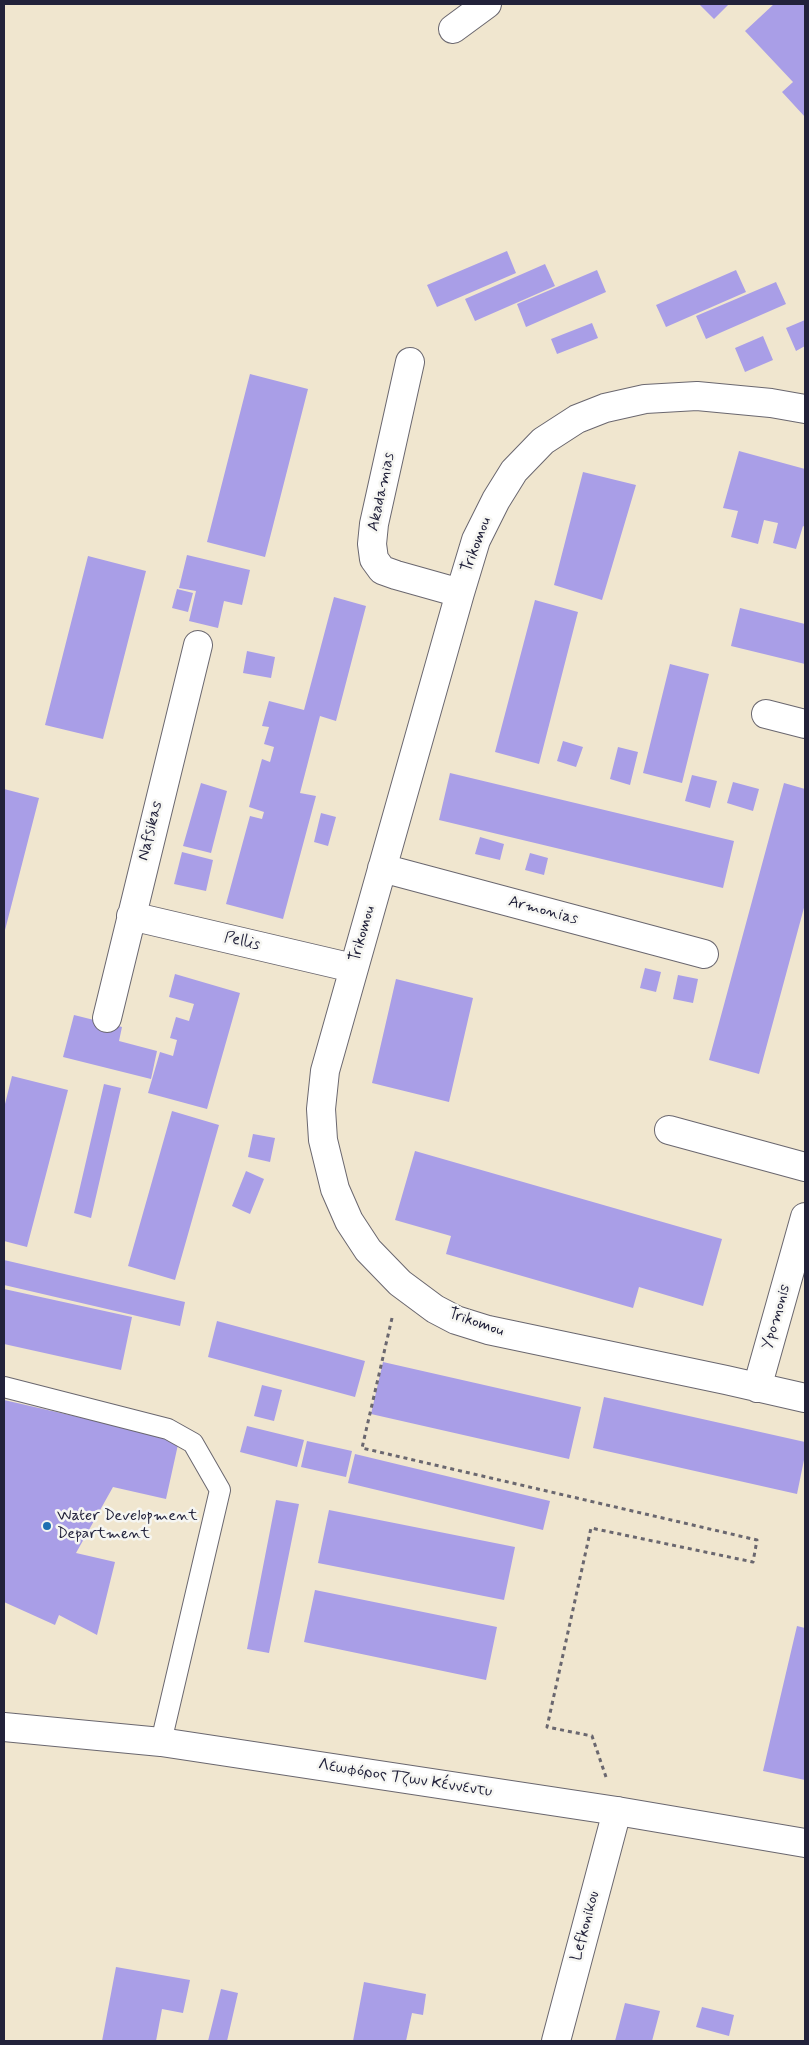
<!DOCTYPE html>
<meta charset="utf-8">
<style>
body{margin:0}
#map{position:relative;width:809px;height:2045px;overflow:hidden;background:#f0e6cf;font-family:Mynerve,sans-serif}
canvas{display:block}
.frame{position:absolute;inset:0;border:5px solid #22223b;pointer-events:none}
</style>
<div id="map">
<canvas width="809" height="2045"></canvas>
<div class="frame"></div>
</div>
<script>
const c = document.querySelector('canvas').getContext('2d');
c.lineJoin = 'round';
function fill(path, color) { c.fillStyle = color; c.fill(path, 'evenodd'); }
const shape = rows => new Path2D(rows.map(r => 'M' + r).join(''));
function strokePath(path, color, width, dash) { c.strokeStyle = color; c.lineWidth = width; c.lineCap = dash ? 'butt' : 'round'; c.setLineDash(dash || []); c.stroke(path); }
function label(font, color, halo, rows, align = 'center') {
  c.font = font + ' Mynerve,sans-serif'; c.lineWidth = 5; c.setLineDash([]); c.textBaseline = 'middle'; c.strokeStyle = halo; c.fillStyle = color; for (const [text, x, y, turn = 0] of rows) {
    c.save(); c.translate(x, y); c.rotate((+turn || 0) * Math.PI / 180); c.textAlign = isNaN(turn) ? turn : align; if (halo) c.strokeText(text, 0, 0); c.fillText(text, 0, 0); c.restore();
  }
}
fill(shape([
 [699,4,729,4,714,19],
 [774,4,805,4,805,117,782,92,793,82,745,31],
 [507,251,516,273,437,307,427,285],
 [545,264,555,286,475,321,465,299],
 [597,270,606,292,526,327,517,304],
 [736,270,746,292,666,327,656,305],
 [776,282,786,304,706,339,696,316],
 [805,320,805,346,796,351,786,328],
 [592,323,598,338,557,354,551,339],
 [763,336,773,360,745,372,735,348],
 [250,374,308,389,265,557,207,542],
 [739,451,805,469,805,527,803,526,796,549,773,543,778,523,764,520,758,544,731,537,738,511,723,508],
 [583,472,636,485,602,600,554,585],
 [187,555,250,570,242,605,224,601,218,628,189,621,196,591,179,588],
 [88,556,146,571,103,739,45,725],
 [177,589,193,593,188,612,172,608],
 [334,597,366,606,336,721,320,716,300,793,316,796,283,919,226,904,250,816,262,819,264,812,249,807,262,759,270,762,274,747,264,744,269,727,262,726,269,701,304,710],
 [535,600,578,612,539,764,495,752],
 [740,608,805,624,805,664,731,646],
 [247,651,275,657,271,678,243,673],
 [670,664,709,674,682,783,643,773],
 [563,741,583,747,576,767,557,761],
 [618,747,638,752,630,785,610,779],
 [450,773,734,841,723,888,439,820],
 [692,775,717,781,710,808,685,801],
 [733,782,759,789,753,811,727,803],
 [201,783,227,791,211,853,183,846],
 [784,783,805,789,805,904,759,1074,709,1060],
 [4,789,39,798,4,934],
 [321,813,336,817,328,846,314,842],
 [480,837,504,844,500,860,475,854],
 [182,852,213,860,206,891,174,884],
 [530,853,548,858,544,875,525,870],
 [645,968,661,972,656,992,640,988],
 [175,974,240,993,207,1109,148,1093,160,1052,173,1056,177,1040,170,1038,176,1017,189,1021,194,1004,169,997],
 [678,975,698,979,693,1003,673,999],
 [396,979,473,998,449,1102,372,1083],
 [74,1015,122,1027,119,1041,157,1051,151,1079,63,1057],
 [12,1076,68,1090,27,1247,4,1241,4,1108],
 [104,1084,121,1088,91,1218,74,1213],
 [172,1111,219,1125,175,1280,128,1266],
 [253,1134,275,1138,270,1162,248,1157],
 [415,1151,722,1239,703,1306,639,1287,633,1308,446,1254,451,1236,395,1220],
 [246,1171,264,1179,250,1214,232,1206],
 [4,1260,185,1302,180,1326,4,1285],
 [4,1289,132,1317,121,1370,4,1344],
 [217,1321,365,1361,355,1397,208,1357],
 [383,1362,581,1407,569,1459,371,1414],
 [262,1385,282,1390,274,1421,254,1416],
 [604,1397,805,1442,805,1455,797,1494,593,1448],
 [4,1400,179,1440,166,1499,113,1487,76,1553,115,1562,97,1635,59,1615,55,1625,4,1602],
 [247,1426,304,1440,297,1467,240,1452],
 [307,1441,352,1451,346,1477,301,1467],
 [355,1454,550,1501,543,1530,348,1483],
 [276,1500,299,1504,269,1653,247,1649],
 [329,1510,515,1547,504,1600,318,1563],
 [315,1590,497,1627,486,1680,304,1642],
 [797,1626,805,1628,805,1780,763,1771],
 [116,1967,190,1980,183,2013,162,2009,156,2041,102,2041],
 [364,1982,426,1994,423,2015,412,2013,406,2041,353,2041],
 [221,1989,238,1993,227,2041,208,2041],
 [625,2003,660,2011,652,2041,615,2041],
 [702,2007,734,2015,729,2036,696,2027]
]), '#a99ee7');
const service = shape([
 [4,1387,168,1429,193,1443,220,1490,161,1742]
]);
const minor = shape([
 [453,29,487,4],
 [410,362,374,524,372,544,374,559,382,570,396,575,460,593],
 [805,409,771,403,697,396,645,399,605,408,577,419,543,441,514,471,496,500,476,540,460,593,325,1071,321,1109,323,1140,335,1189,349,1221,368,1250,400,1283,435,1309,456,1320,488,1330,726,1380,805,1398],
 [766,714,805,724],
 [382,868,704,954],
 [131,916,353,968],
 [107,1018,198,645],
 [669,1130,805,1167],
 [757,1388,805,1217],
 [556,2041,617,1811]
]);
const primary = shape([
 [4,1727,161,1742,617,1811,805,1843]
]);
strokePath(service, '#6a676f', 22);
strokePath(minor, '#6a676f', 30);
strokePath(primary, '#6a676f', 30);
strokePath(shape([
 [392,1318,362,1448,757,1540,753,1562,591,1528,547,1727,592,1736,606,1777]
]), '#6a676f', 3, [4, 4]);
strokePath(service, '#fff', 20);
strokePath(minor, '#fff', 28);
strokePath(primary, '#fff', 28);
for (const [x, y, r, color] of [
 [47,1526,5,"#1f6fb2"]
]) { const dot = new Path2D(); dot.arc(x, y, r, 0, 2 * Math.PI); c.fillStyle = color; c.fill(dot); strokePath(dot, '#f6f6f2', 2); }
label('16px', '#22223b', '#f6f6f2', [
 ["Akadamias",382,492,-78],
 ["Trikomou",477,545,-69],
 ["Nafsikas",151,831,-76],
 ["Armonias",543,911,15],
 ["Trikomou",363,934,-74],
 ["Pellis",242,942,13],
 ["Ypomonis",777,1317,-74],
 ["Trikomou",476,1323,19],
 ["Λεωφόρος Τζων Κέννεντυ",405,1779,9],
 ["Lefkonikou",586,1926,-75]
]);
label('16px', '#22223b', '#f6f6f2', [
 ["Water Development",57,1517],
 ["Department",57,1535]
], 'left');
</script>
